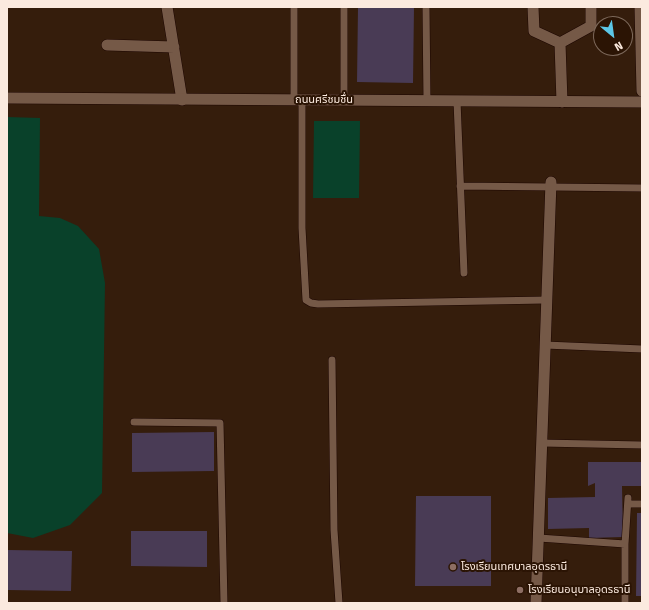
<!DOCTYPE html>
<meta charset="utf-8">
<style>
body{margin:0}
#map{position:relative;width:649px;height:610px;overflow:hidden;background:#351d0c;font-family:"Fira Sans",sans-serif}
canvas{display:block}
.frame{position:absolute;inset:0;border:8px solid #fbeadf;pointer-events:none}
.north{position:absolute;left:593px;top:16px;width:40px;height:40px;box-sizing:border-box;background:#2b1404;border:1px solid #7e6a5c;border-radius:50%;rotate:151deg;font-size:11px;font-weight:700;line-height:16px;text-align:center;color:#fbeadf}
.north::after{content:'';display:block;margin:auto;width:14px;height:18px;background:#5cc7e7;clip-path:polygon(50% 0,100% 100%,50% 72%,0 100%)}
</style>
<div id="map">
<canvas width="649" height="610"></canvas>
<div class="frame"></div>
<div class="north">N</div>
</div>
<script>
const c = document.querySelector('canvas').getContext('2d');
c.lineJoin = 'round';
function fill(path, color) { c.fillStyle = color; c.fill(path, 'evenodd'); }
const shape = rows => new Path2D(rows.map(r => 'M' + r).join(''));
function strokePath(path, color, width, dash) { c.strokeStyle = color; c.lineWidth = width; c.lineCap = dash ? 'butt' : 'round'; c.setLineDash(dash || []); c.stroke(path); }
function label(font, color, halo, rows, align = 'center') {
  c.font = font + ' "Fira Sans","Noto Sans Thai",sans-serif'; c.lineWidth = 4; c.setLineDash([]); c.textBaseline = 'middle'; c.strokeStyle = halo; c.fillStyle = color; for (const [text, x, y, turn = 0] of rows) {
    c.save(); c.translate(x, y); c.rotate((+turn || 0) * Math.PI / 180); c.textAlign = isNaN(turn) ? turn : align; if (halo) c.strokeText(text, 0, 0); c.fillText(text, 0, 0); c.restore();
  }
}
fill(shape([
 [7,117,40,118,39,216,60,218,78,226,99,249,105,283,102,493,70,525,33,538,7,533],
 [314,121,360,121,359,198,313,198]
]), '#09412a');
fill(shape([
 [358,7,414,7,413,83,357,82],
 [214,432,214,471,132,472,132,433],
 [588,462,642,462,642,486,622,486,623,537,589,538,589,528,548,529,548,498,595,497,595,483,588,486],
 [416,496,491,496,491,586,415,586],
 [637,513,642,513,642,596,636,596],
 [131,531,207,531,207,567,131,566],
 [7,550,72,551,71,591,7,590]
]), '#493b55');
const service = shape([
 [344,7,344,101],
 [426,7,427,101],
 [294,100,294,7],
 [302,100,302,228,306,300,311,303,318,304,546,300],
 [457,101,464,273],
 [460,186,642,188],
 [545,345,642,349],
 [332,360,334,530,339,603],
 [134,422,220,423,224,603],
 [541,443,642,445],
 [628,504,642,504],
 [539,538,625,544],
 [625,603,625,544,628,498]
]);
const minor = shape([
 [167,7,182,100],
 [533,7,534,31,560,43,562,102],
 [640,7,642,91],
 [560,43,591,26,591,7],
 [107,45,174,47],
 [536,603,551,182]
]);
const tertiary = shape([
 [7,98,642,102]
]);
strokePath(service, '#1c0600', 8);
strokePath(minor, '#1c0600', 12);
strokePath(tertiary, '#1c0600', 12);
strokePath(service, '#755947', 7);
strokePath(minor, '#755947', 11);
strokePath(tertiary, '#755947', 11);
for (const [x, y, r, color] of [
 [453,567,4,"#8d6e63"],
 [520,590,4,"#8d6e63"]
]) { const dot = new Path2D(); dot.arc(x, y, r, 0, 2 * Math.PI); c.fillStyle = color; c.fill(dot); strokePath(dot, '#2b1404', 1.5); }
label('11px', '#fbeadf', '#2b1404', [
 ["ถนนศรีชมชื่น",324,100]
]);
label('11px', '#fbeadf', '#2b1404', [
 ["โรงเรียนเทศบาลอุดรธานี",461,567],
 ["โรงเรียนอนุบาลอุดรธานี",528,590]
], 'left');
</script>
